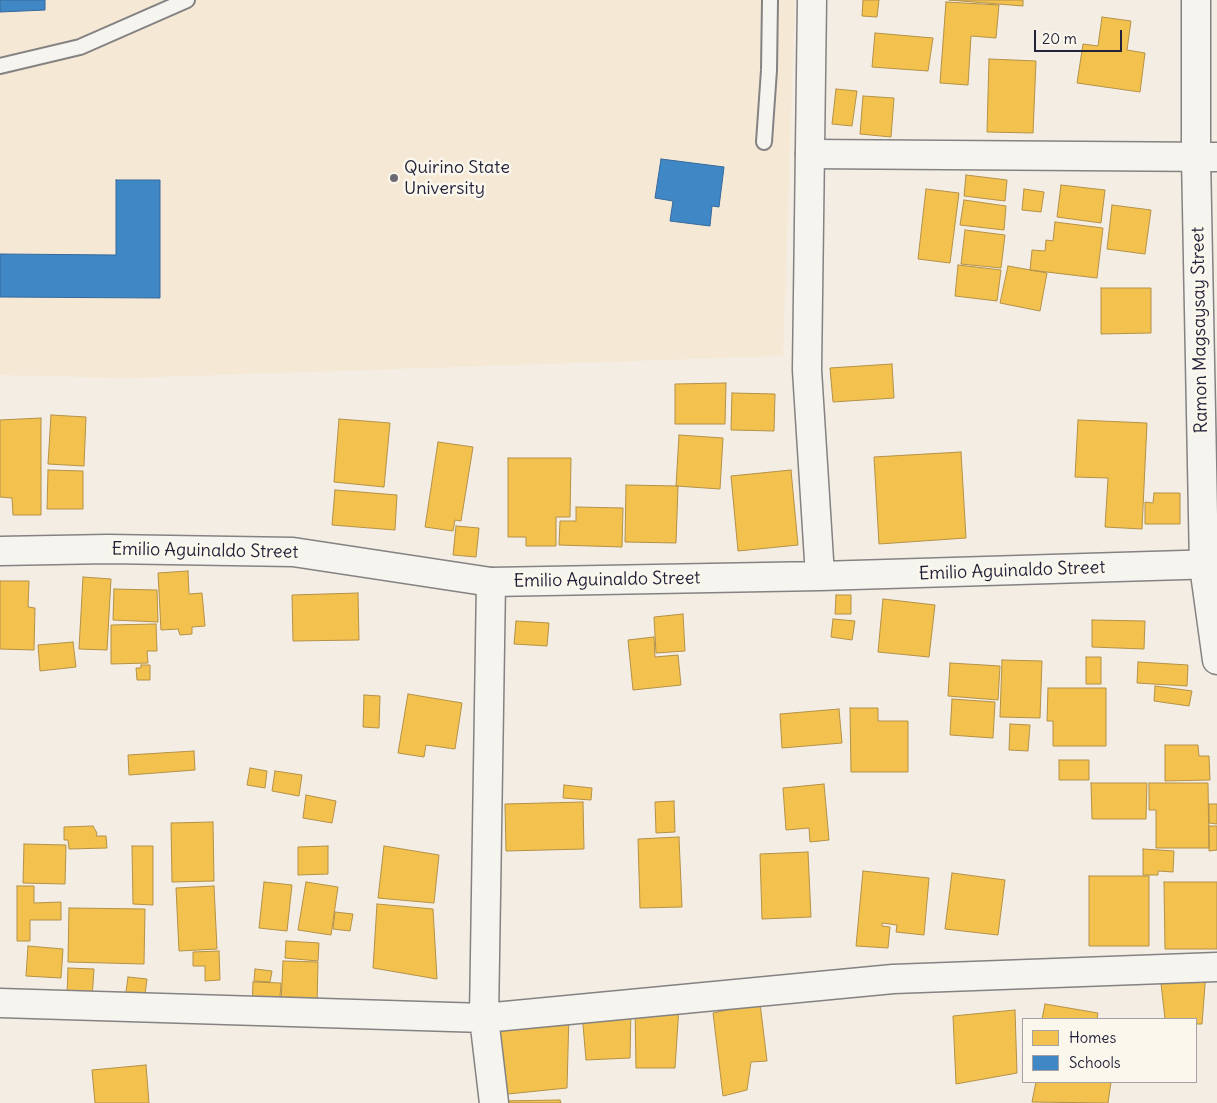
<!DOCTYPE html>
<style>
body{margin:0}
#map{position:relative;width:1217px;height:1103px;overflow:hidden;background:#f3ede3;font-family:Delius,sans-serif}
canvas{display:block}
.legend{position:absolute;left:1022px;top:1018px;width:175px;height:65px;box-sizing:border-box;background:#fbf7ec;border:1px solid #a4a2a5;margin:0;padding:6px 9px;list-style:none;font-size:15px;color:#22223b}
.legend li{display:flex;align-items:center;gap:10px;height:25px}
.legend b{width:25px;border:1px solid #a4a2a5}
.scale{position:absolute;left:1034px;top:30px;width:88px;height:22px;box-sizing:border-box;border:2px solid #22223b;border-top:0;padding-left:6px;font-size:15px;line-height:18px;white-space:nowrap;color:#22223b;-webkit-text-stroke:4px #fbf7ec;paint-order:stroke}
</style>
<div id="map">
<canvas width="1217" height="1103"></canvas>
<ul class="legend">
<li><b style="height:14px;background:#f2c14e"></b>Homes</li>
<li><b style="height:14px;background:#3f88c5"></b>Schools</li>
</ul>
<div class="scale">20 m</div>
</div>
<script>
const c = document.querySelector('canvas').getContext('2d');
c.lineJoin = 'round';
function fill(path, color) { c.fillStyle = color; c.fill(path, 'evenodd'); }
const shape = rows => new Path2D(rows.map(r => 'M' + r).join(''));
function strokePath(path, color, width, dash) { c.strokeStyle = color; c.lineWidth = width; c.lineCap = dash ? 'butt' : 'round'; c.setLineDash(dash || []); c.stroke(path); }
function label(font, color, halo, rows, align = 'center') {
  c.font = font + ' Delius,sans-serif'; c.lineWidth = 5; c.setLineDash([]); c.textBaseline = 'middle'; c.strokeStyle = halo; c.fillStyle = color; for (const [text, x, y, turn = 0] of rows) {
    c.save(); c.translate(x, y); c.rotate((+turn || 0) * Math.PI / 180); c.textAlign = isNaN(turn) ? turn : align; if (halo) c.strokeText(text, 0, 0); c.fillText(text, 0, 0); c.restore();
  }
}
fill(shape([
 [0,0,795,0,783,356,129,378,0,375]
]), '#f5e9d6');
const homes = shape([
 [863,0,879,0,877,17,862,16,863,0],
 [949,0,1023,0,1023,6,949,0],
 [946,2,999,5,996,38,971,36,968,85,940,83,946,2],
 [1102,17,1131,21,1127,50,1145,53,1140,92,1077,83,1083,44,1098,46,1102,17],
 [875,33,933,38,928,71,872,67,875,33],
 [989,59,1036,61,1033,133,987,132,989,59],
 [836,89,857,91,852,126,832,124,836,89],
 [863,96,894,98,891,137,860,134,863,96],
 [966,175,1007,180,1005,201,964,196,966,175],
 [1061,185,1105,190,1101,223,1057,217,1061,185],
 [926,189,959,193,950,263,918,259,926,189],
 [1024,189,1044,192,1041,212,1022,210,1024,189],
 [964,200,1006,206,1004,230,960,225,964,200],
 [1112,205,1151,210,1145,254,1107,249,1112,205],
 [1055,222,1103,228,1097,278,1030,270,1032,250,1045,251,1046,240,1053,241,1055,222],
 [965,230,1005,235,1001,268,961,264,965,230],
 [958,265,1001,270,997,301,955,296,958,265],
 [1008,266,1047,273,1040,311,1000,303,1008,266],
 [1101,288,1151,288,1151,333,1101,334,1101,288],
 [892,364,894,398,833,402,830,368,892,364],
 [726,383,725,424,675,424,675,384,726,383],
 [732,393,775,394,774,431,731,430,732,393],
 [51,415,86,417,84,466,48,464,51,415],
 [41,418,41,515,13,515,12,498,0,497,0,420,41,418],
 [339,419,390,423,384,487,334,482,339,419],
 [1078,420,1147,423,1142,529,1105,527,1108,478,1075,477,1078,420],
 [679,435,723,438,720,489,676,486,679,435],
 [438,442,473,447,461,521,455,520,453,531,425,527,438,442],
 [961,452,966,538,879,544,874,457,961,452],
 [508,458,571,458,570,517,556,517,556,546,526,546,526,537,508,537,508,458],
 [48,470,83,471,83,509,47,509,48,470],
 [791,470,798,545,738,551,731,476,791,470],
 [626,485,678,486,676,543,625,542,626,485],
 [335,490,397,495,395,530,332,525,335,490],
 [1154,493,1180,493,1180,524,1145,524,1145,502,1153,503,1154,493],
 [576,507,623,508,622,547,559,545,560,521,576,521,576,507],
 [456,526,479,528,476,557,453,555,456,526],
 [188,571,189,594,202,593,205,626,192,627,192,634,180,635,178,629,161,630,158,573,188,571],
 [83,577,111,579,107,650,79,649,83,577],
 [0,581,29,581,28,607,35,608,34,650,0,649,0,581],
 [114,589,157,590,158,622,113,620,114,589],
 [358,593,359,640,293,641,292,595,358,593],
 [836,595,851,595,851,614,835,614,836,595],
 [883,599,935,605,929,657,878,652,883,599],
 [683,614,685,651,656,653,654,617,683,614],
 [833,619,855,621,852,640,831,637,833,619],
 [1092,620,1145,621,1144,649,1092,647,1092,620],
 [516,621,549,623,547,646,514,644,516,621],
 [156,624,157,651,147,651,148,663,111,664,111,625,156,624],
 [654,637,655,657,678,655,681,685,633,690,628,640,654,637],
 [73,642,76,667,40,671,38,645,73,642],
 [1086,657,1101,657,1101,684,1086,684,1086,657],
 [1002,660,1042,661,1040,718,1000,717,1002,660],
 [1138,662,1188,665,1187,686,1137,683,1138,662],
 [950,663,1000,666,998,700,948,696,950,663],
 [141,665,150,665,150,680,137,680,136,668,141,668,141,665],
 [1155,686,1192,691,1189,706,1154,701,1155,686],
 [1048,688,1106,688,1106,746,1053,746,1053,721,1047,721,1048,688],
 [408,694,462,703,455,749,426,745,424,757,398,753,408,694],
 [364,695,380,696,379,728,363,727,364,695],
 [952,699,995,702,993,738,950,735,952,699],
 [850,708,878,708,878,721,908,721,908,772,851,772,850,708],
 [839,709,842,743,782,748,780,714,839,709],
 [1010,724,1030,725,1028,751,1009,750,1010,724],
 [1165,745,1198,745,1199,756,1209,756,1210,780,1165,781,1165,745],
 [194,751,195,770,129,775,128,755,194,751],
 [1059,760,1089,760,1089,780,1059,780,1059,760],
 [250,768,267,771,265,788,247,785,250,768],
 [275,771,302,775,299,796,272,791,275,771],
 [1091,783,1147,783,1146,819,1092,819,1091,783],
 [1149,783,1208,783,1209,848,1156,848,1156,810,1149,810,1149,783],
 [824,784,829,840,810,842,809,828,786,830,783,788,824,784],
 [564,785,592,788,591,800,563,798,564,785],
 [306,795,336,801,332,823,303,818,306,795],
 [674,801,675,832,656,833,655,802,674,801],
 [583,802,584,849,506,851,505,804,583,802],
 [1209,804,1217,804,1217,824,1209,823,1209,804],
 [213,822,214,881,172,882,171,823,213,822],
 [93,826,97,833,96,836,106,836,107,848,69,849,68,840,64,840,64,827,93,826],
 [1209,826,1217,826,1217,850,1209,851,1209,826],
 [679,837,682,907,640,908,638,839,679,837],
 [24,844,66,845,65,884,23,883,24,844],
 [132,846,153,846,153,905,133,904,132,846],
 [328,846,328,874,298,875,298,847,328,846],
 [384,846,439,855,434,903,378,898,384,846],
 [1143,849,1174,851,1173,872,1158,871,1158,875,1143,875,1143,849],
 [808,852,811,917,762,919,760,854,808,852],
 [863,871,929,878,924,935,896,932,897,925,882,923,882,926,890,927,888,948,856,946,863,871],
 [952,873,1005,880,998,935,945,929,952,873],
 [1089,876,1149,876,1149,946,1089,946,1089,876],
 [264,882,292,885,287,931,259,928,264,882],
 [306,882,338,887,331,935,298,930,306,882],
 [1164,882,1217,882,1217,949,1165,949,1164,882],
 [17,886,34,886,34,903,61,902,61,920,30,920,30,941,17,941,17,886],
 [214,886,217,949,179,951,176,888,214,886],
 [377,904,433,909,437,979,373,968,377,904],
 [69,908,145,909,144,964,68,962,69,908],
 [335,912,353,914,350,931,333,929,335,912],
 [286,941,319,943,318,961,285,958,286,941],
 [28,946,63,949,61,978,26,976,28,946],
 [219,951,220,980,205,981,205,966,193,966,193,952,219,951],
 [283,961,318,962,317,1004,281,1003,283,961],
 [68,968,94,969,92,998,67,996,68,968],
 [255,969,272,971,270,982,254,981,255,969],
 [1206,972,1202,1024,1196,1024,1196,1019,1165,1019,1160,975,1206,972],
 [128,977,147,979,144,1002,125,999,128,977],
 [253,982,281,983,279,1010,252,1008,253,982],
 [760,1003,767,1061,751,1062,747,1090,723,1096,713,1013,760,1003],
 [1045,1004,1098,1013,1097,1019,1042,1019,1045,1004],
 [679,1007,675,1068,636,1068,635,1008,679,1007],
 [631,1009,630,1058,586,1060,582,1013,631,1009],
 [1015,1010,1017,1073,956,1084,953,1016,1015,1010],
 [569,1014,567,1088,498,1095,489,1018,569,1014],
 [146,1065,149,1103,95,1103,92,1070,146,1065],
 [1036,1082,1111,1082,1108,1103,1032,1102,1036,1082],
 [560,1100,561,1103,500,1103,500,1101,560,1100]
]);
fill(homes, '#f2c14e');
strokePath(homes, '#b49148', 1);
const schools = shape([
 [0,0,45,0,45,10,0,12,0,0],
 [661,159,724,167,719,207,712,206,710,226,670,221,673,201,655,198,661,159],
 [116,180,160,180,160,298,0,297,0,254,116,255,116,180]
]);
fill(schools, '#3f88c5');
strokePath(schools, '#36699c', 1);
const lane = shape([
 [0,66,80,47,187,0],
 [764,142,769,70,770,0]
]);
const street = shape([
 [1196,0,1196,157,1204,566,1217,660],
 [810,154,1217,157],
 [491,582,484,1018,494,1103],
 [0,1003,484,1018,893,979,1217,967]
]);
const secondary = shape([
 [812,0,807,370,820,576],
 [0,551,108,549,293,552,491,582,820,576,1217,564]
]);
strokePath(lane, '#848282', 18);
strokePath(street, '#848282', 31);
strokePath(secondary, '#848282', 31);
strokePath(lane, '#f6f4ef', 14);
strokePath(street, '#f6f4ef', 28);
strokePath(secondary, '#f6f4ef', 28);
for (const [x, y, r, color] of [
 [394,178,5,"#6b6976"]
]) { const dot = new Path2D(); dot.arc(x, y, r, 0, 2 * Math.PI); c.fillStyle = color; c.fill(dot); strokePath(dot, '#fbf7ec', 2); }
label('18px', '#22223b', '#fbf7ec', [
 ["Quirino State",404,168],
 ["University",404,189]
], 'left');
label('18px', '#22223b', '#fbf7ec', [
 ["Ramon Magsaysay Street",1200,330,-91],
 ["Emilio Aguinaldo Street",205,551,1],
 ["Emilio Aguinaldo Street",1012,571,-2],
 ["Emilio Aguinaldo Street",607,580,-1]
]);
</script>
